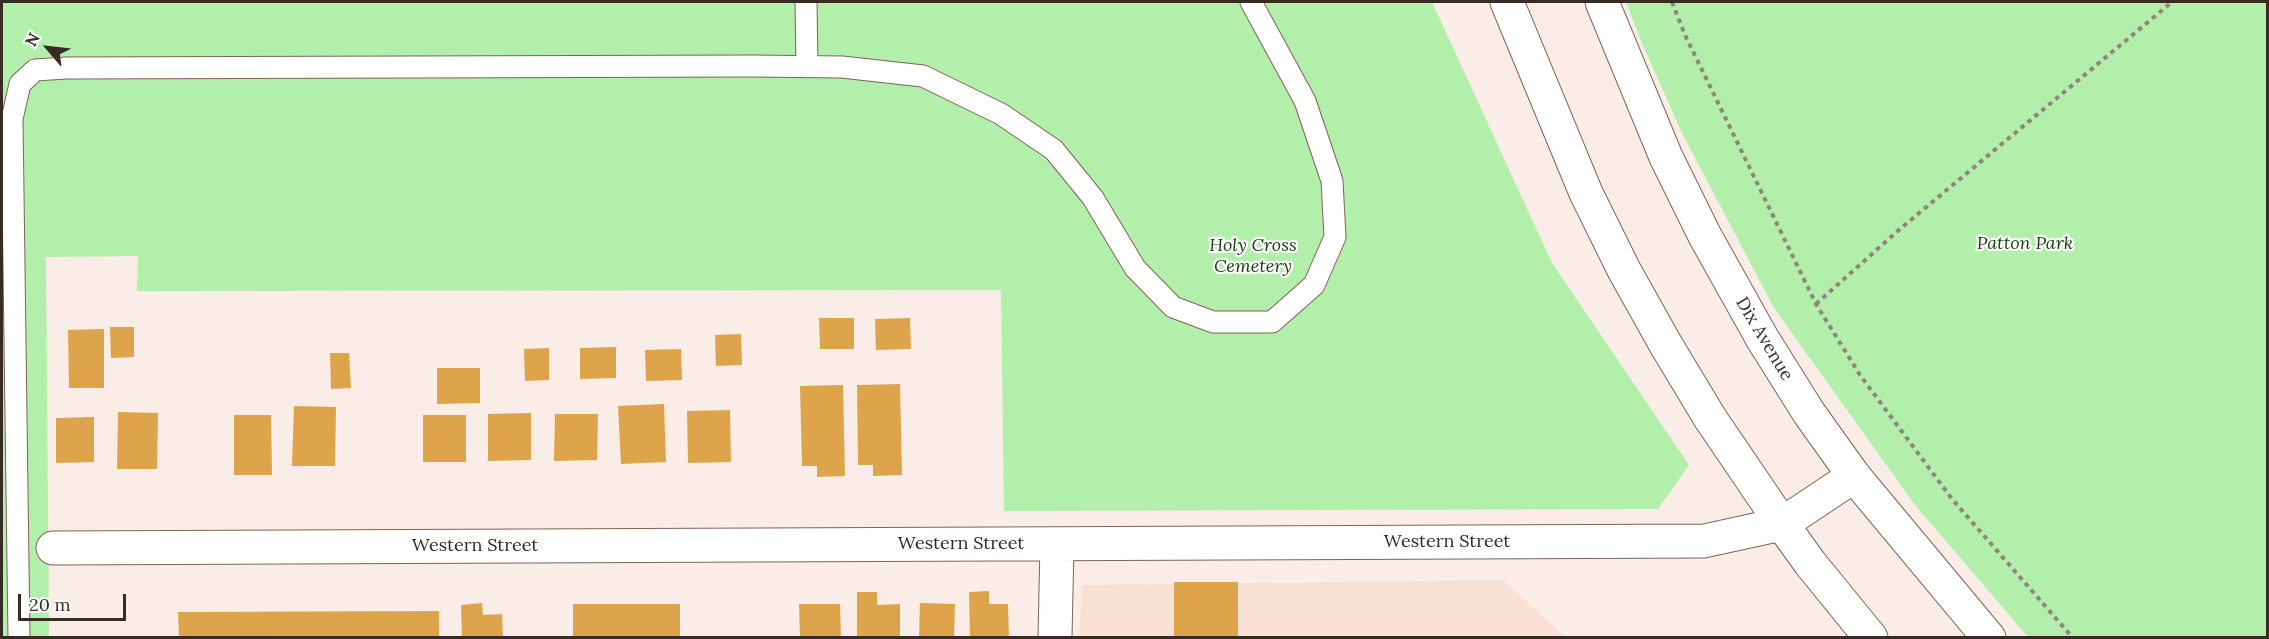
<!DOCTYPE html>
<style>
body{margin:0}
#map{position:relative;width:2269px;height:639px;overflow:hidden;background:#faece6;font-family:Lora,serif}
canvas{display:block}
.frame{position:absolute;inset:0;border:3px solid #382b25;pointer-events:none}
.north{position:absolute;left:18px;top:18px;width:60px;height:60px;-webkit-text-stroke:4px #fdfdfd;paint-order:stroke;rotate:298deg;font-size:16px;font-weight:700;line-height:24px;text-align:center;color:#382b25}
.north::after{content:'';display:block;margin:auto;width:21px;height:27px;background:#382b25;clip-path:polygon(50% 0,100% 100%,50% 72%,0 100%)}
.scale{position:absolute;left:18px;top:594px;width:108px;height:27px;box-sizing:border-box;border:3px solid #382b25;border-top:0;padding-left:8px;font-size:18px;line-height:21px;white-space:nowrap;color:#382b25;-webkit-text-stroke:4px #fdfdfd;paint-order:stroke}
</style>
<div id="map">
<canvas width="2269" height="639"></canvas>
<div class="frame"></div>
<div class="north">N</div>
<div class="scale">20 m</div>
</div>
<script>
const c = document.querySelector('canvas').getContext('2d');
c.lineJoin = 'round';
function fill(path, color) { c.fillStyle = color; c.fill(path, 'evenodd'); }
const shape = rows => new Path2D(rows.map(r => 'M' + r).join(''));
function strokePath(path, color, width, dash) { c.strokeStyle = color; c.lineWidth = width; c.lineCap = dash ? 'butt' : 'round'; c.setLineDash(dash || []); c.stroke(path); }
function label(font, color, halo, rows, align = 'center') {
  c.font = font + ' Lora,serif'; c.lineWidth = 4.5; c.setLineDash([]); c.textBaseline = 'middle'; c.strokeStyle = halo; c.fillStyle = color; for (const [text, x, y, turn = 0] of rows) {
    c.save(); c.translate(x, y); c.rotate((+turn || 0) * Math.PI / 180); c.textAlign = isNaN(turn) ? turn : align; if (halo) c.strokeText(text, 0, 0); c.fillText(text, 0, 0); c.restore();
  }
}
fill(shape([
 [1503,580,1565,637,1079,638,1082,585]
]), '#f9e0d4');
fill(shape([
 [2,2,1432,2,1552,263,1689,465,1658,509,1004,511,1001,290,137,291,138,256,46,257,49,637,2,637],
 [1626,2,2267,2,2267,637,2028,637,1915,505,1774,308,1682,133,1642,43]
]), '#b2efaa');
fill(shape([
 [819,318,854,318,854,349,820,349],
 [910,318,911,349,876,350,875,319],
 [110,327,134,327,134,357,111,358],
 [104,329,104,388,69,388,68,330],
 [741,334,742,365,716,366,715,335],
 [616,347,616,378,580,379,580,348],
 [549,348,549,380,525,381,524,349],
 [681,349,682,380,646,381,645,350],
 [330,353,349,353,351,388,331,389],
 [437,368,480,368,480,403,437,404],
 [900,384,902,475,873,476,873,465,858,465,857,385],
 [843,385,845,476,817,477,817,466,802,466,800,386],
 [664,404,666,462,621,464,618,406],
 [294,406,336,407,335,466,292,466],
 [730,410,731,462,688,463,687,411],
 [118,412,158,413,157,469,117,469],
 [531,413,531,460,488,461,488,414],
 [555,414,598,414,597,460,554,461],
 [234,415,271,415,272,475,234,475],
 [423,415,466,415,466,462,423,462],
 [94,417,94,462,56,463,56,418],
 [1174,582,1238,582,1238,638,1174,638],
 [989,591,989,604,1008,604,1009,638,970,638,969,592],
 [857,592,877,592,877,605,900,604,900,638,857,638],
 [482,603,483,615,502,614,503,638,462,638,461,605],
 [920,603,955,604,954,638,919,638],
 [573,604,680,604,680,638,573,638],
 [799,604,840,604,841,638,800,638],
 [439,611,439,638,179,638,178,612]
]), '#dea44b');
const lane = shape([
 [806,2,807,67],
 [19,638,12,119,20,84,35,70,66,68,753,66,842,67,923,76,1001,114,1054,150,1093,198,1135,268,1173,307,1213,322,1272,322,1314,285,1335,237,1332,181,1305,101,1251,2]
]);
const street = shape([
 [53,548,1704,541,1782,524,1854,476],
 [1055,638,1057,544]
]);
const secondary = shape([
 [1507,2,1586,193,1624,270,1666,345,1710,418,1782,524,1810,563,1871,638],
 [1602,2,1666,157,1705,236,1762,338,1809,413,1854,476,1989,638]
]);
strokePath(lane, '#806355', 23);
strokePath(street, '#806355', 35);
strokePath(secondary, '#806355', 35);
strokePath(shape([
 [1672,2,1685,35,1816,304,1860,375,1952,499,2073,638],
 [1816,304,1900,229,2172,2]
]), '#91847e', 4, [4.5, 4.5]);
strokePath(lane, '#fff', 21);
strokePath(street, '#fff', 33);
strokePath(secondary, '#fff', 33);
label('italic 18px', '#164311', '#fdfdfd', [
 ["Patton Park",2025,244],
 ["Holy Cross",1253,246],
 ["Cemetery",1253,267]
]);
label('18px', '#382b25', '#fdfdfd', [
 ["Dix Avenue",1764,339,59],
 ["Western Street",1447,542],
 ["Western Street",961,544],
 ["Western Street",475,546]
]);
</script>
